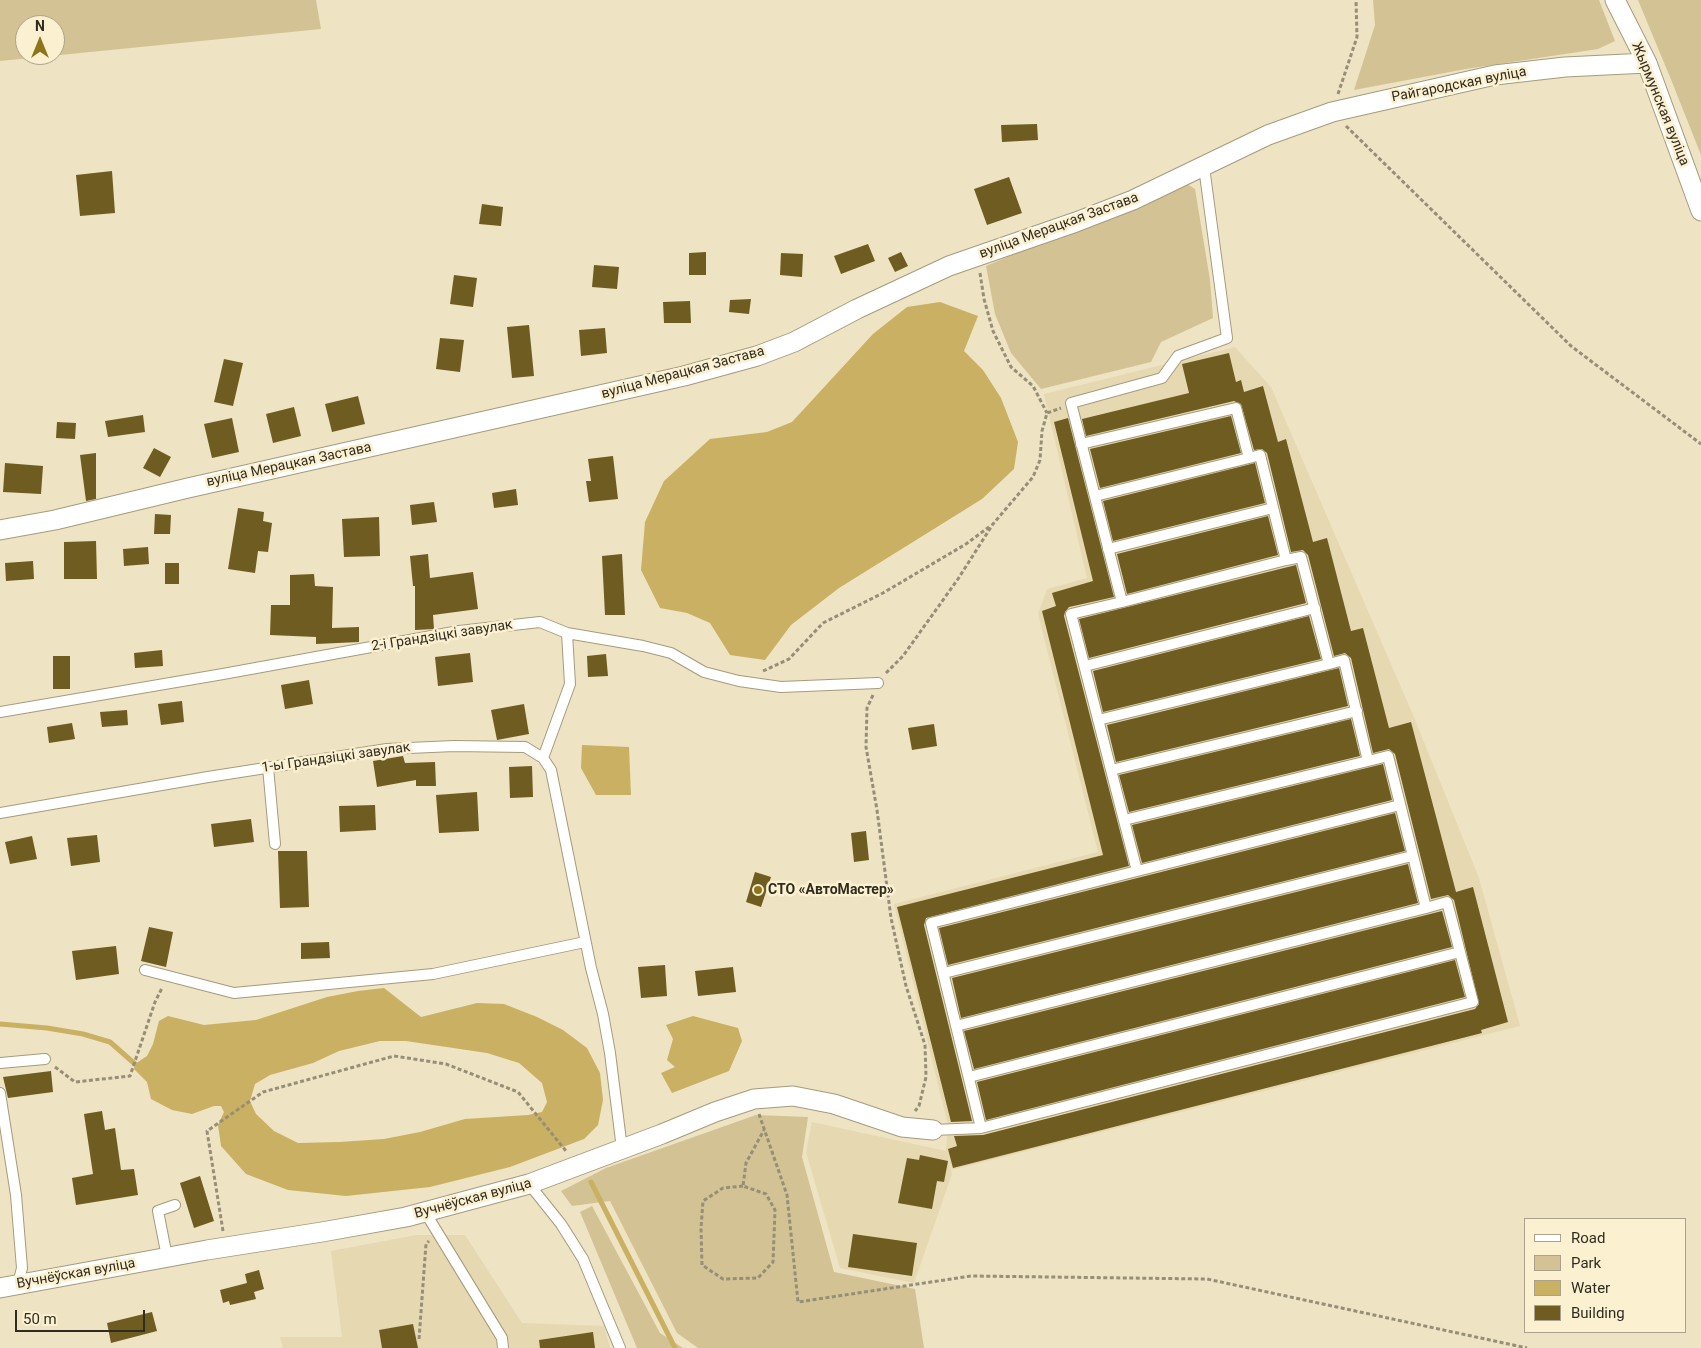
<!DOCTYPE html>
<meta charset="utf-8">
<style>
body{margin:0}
#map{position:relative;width:1701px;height:1348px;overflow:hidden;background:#eee3c3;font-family:Roboto,sans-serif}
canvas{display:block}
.legend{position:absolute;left:1524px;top:1218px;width:162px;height:115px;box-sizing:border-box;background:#fbf0d0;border:1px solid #aaa28a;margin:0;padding:6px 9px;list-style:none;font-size:15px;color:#312c20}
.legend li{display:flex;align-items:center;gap:10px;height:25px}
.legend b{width:25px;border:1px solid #aaa28a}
.north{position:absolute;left:15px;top:15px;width:50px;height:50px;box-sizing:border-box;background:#fbf0d0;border:1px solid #aaa28a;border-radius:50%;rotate:0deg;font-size:14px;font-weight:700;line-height:20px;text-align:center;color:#312c20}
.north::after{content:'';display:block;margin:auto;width:18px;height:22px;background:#8f751a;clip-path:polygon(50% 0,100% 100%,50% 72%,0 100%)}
.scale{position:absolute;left:15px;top:1310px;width:130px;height:22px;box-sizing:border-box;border:2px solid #312c20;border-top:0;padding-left:6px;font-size:15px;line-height:18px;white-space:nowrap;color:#312c20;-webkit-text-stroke:4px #fbf0d0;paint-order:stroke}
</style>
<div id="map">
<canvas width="1701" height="1348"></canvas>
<ul class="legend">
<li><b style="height:6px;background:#fff"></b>Road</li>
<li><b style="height:14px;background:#d3c394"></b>Park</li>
<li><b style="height:14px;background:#c9b062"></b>Water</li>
<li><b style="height:14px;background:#6f5c20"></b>Building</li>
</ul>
<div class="north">N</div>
<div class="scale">50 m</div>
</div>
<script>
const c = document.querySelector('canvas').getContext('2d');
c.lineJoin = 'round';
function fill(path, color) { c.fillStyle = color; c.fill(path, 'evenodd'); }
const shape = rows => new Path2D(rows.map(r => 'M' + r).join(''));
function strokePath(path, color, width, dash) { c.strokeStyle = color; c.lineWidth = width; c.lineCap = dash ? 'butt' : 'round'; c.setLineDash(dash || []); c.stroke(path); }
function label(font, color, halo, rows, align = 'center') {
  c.font = font + ' Roboto,sans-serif'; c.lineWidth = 5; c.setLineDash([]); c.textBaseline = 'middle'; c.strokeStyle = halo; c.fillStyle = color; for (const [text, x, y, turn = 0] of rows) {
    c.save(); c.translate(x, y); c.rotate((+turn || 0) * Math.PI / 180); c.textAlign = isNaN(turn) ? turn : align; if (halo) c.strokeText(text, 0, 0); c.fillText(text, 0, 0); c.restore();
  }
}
fill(shape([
 [1235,347,1271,387,1413,715,1479,878,1520,1026,952,1170,947,1153,952,1174,914,1283,840,1268,806,1152,812,1122,946,1151,948,1125,894,904,1098,852,1038,614,1047,589,1087,578,1044,394],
 [416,1235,465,1235,522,1323,604,1326,610,1348,283,1348,280,1337,342,1337,331,1251]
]), '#e6d8b1');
fill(shape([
 [0,0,316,0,321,29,0,61],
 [25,25,55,25,55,55,25,55],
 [1373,0,1599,0,1615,41,1598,49,1466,69,1354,90,1375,25],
 [1638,0,1701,0,1701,155,1672,82],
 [1184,182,1195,189,1210,280,1213,318,1161,342,1151,362,1041,389,1011,353,995,314,986,266],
 [756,1115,808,1117,802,1157,834,1272,915,1289,924,1348,698,1348,677,1333,610,1201,572,1206,561,1191,606,1168],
 [592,1206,660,1333,683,1348,637,1348,580,1212]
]), '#d3c394');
fill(shape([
 [940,302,978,316,964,351,983,370,1001,398,1018,442,1014,469,982,499,839,588,791,625,765,660,730,655,710,623,687,613,660,608,641,570,645,522,664,481,710,439,767,432,792,422,873,334,907,307],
 [582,745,629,747,631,795,596,795,581,768],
 [384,988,421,1017,477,1003,504,1004,537,1017,563,1030,587,1048,600,1073,603,1100,598,1125,584,1139,510,1167,430,1187,346,1196,288,1190,246,1174,221,1146,218,1125,224,1112,221,1106,214,1106,192,1114,172,1110,151,1099,147,1082,134,1069,135,1064,147,1056,153,1044,159,1021,168,1016,204,1025,256,1020,327,997,358,991],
 [380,1041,406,1041,487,1053,519,1063,542,1083,547,1102,542,1112,528,1115,465,1119,420,1132,384,1139,340,1142,298,1143,274,1131,256,1114,250,1101,255,1084,270,1075,313,1063,339,1051],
 [693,1016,738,1028,742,1041,729,1071,672,1093,661,1073,675,1067,667,1060,673,1039,666,1025]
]), '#c9b062');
strokePath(shape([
 [0,1024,47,1028,83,1034,110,1042,135,1064],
 [591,1182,675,1348]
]), '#c9b062', 5);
fill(shape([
 [1037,124,1038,140,1002,142,1001,125],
 [112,171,115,213,80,216,76,175],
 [1009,177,1022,213,987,225,974,189],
 [482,204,503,207,501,226,479,224],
 [868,244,875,261,841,274,834,256],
 [706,252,706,275,689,275,689,253],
 [901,252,908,266,895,272,888,258],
 [781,253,803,254,802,277,780,275],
 [594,265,619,267,617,289,592,287],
 [454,275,477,278,473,307,450,304],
 [751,299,749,314,729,312,730,300],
 [690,301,691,323,664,323,663,302],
 [529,325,534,376,512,378,507,327],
 [605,328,607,353,581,356,579,330],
 [440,338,464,340,460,372,436,369],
 [1229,353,1236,382,1241,380,1244,392,1263,386,1278,442,1286,439,1313,542,1327,538,1351,631,1363,628,1389,728,1411,722,1456,892,1473,887,1508,1022,1481,1030,1482,1033,953,1168,948,1149,957,1146,954,1136,983,1135,1475,1009,1479,1004,1454,900,1448,895,1431,899,1395,754,1389,749,1373,753,1351,658,1345,653,1334,656,1308,555,1303,550,1291,552,1267,453,1262,449,1254,450,1241,404,1234,401,1086,436,1082,419,1189,393,1182,364],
 [224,359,243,363,233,406,214,402],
 [358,396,365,424,332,432,325,404],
 [294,407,301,436,273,443,266,414],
 [143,415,145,432,108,437,105,421],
 [1231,416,1241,453,1100,488,1090,449],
 [232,418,239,452,212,458,204,424],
 [1068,418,1114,597,1069,607,1065,612,1064,616,1129,866,926,918,924,925,972,1121,951,1122,897,907,1103,855,1042,611,1056,606,1052,593,1093,581,1054,422],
 [57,422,76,423,75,439,56,438],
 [154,448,171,457,160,477,143,468],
 [96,453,96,499,86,501,80,455],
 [613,456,618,499,589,502,586,481,591,481,588,459],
 [5,463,43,466,41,494,3,492],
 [1255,463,1265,503,1113,541,1103,501],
 [516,489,518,505,494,508,492,493],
 [434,502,437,522,412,525,410,505],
 [238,508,264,512,263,521,272,523,268,552,258,551,255,573,228,569],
 [155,514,171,515,170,534,154,534],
 [1268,516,1278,555,1127,594,1117,554],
 [379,517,380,556,344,557,342,519],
 [96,541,97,579,64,579,64,542],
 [148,547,149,564,124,566,123,549],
 [428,554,430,578,473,572,478,609,433,615,434,629,415,630,415,586,413,586,410,556],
 [622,554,625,615,605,615,602,556],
 [33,561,34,579,6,581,5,563],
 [165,563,179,563,179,584,165,584],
 [1296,565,1306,603,1089,658,1079,619],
 [314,574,315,586,333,587,332,628,359,627,359,642,316,644,316,637,270,635,271,605,290,605,290,575],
 [1309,616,1321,659,1103,712,1093,671],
 [162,650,163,666,135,668,134,653],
 [470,653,473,682,438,686,435,657],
 [606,654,608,676,588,677,587,656],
 [53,656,70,656,70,689,53,689],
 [1339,668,1348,706,1116,762,1107,725],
 [309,680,313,704,285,709,281,685],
 [182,701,184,722,161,725,158,704],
 [524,704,529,734,497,740,491,710],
 [127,710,128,725,102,727,100,712],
 [1351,719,1360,756,1129,812,1119,775],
 [72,723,75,739,49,743,47,727],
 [934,724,937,746,912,750,908,728],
 [403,756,405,763,435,762,436,786,416,786,416,780,377,787,373,761],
 [1383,764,1392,800,1142,863,1132,825],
 [532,766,533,797,510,798,509,767],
 [477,792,479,831,439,833,436,795],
 [375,805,376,830,340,832,339,806],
 [1395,813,1405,851,948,965,939,928],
 [251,819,254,842,214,847,211,824],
 [866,831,869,860,854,862,851,833],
 [97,835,100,862,71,866,67,838],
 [32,836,37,859,10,864,5,842],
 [278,851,307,851,309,907,280,908],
 [1408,864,1418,903,961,1018,952,978],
 [755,872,771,877,761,907,746,902],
 [1442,911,1452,947,974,1069,964,1031],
 [149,927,173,932,166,967,141,961],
 [329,942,330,958,301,959,301,943],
 [116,946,119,974,76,980,72,951],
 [1455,960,1465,997,986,1120,977,1082],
 [665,965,667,996,641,998,638,967],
 [733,967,736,992,698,996,695,971],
 [51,1071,53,1092,8,1098,3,1077],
 [102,1111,105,1130,115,1128,121,1170,134,1169,138,1195,76,1205,72,1178,93,1174,84,1114],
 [920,1155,948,1161,944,1182,937,1181,932,1209,898,1203,907,1158,919,1160],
 [200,1176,214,1221,194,1228,180,1183],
 [853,1234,917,1243,912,1276,848,1267],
 [259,1270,264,1289,254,1292,256,1299,230,1305,229,1301,223,1303,220,1290,247,1283,245,1274],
 [152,1312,157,1331,111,1343,107,1323],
 [413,1324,418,1348,382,1348,379,1330],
 [593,1332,595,1348,540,1348,539,1340]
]), '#6f5c20');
const service = shape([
 [1095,496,1249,458],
 [1108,549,1273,508],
 [1122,602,1286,560],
 [1085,666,1315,608],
 [0,712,223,674,459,631,540,622,567,633,643,646,671,653,704,672,739,681,781,687,878,683],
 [1098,720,1329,664],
 [543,758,570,684,567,633],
 [268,767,275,844],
 [1111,770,1357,711],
 [0,813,208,777,387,749,454,746,525,747,543,758,551,770,591,968,603,1014,610,1053,622,1149],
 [1124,820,1368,761],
 [1137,871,1400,805],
 [145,970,234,993,433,974,585,942],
 [944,973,1412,856],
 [956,1026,1426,908],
 [0,1063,45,1059],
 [969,1077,1460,952],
 [0,1093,16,1195,22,1268,18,1284],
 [981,1128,931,923,1137,871,1071,614,1122,602,1071,403,1162,378,1178,356,1227,338,1204,167],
 [933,1130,981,1128,1473,1002,1447,902,1426,908,1388,756,1368,761,1344,660,1329,664,1301,557,1286,560,1260,455,1249,458,1236,408,1081,444],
 [529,1184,561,1224,583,1259,620,1348],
 [425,1212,502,1338,503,1348],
 [167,1257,158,1211,175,1205]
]);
const minor = shape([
 [1615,0,1647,63,1701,211],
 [0,530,55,520,188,488,684,376,757,356,794,342,857,309,949,266,1076,222,1133,200,1268,135,1332,112,1495,75,1565,67,1647,63],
 [0,1288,207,1250,322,1232,406,1217,529,1184,662,1134,715,1112,754,1099,793,1096,834,1104,902,1127,933,1130]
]);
strokePath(service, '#a59b7c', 12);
strokePath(minor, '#a59b7c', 21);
strokePath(shape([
 [1338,94,1357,37,1356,0],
 [1346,126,1571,346,1701,444],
 [980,273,984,299,993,331,1011,367,1033,386,1047,413],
 [763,671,789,659,823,623,883,593,966,544,989,527],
 [886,673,903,656,958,579,993,524,1033,477,1040,460,1042,431,1047,413,1061,408],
 [873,695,867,708,866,747,877,810,891,918,906,986,925,1045,926,1077,919,1106,915,1111],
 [55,1067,75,1082,130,1076,155,1002,162,988],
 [759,1114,787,1195,798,1302,971,1276,1207,1279,1527,1348],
 [743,1186,723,1188,703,1201,701,1228,702,1265,723,1279,758,1278,773,1262,775,1210,766,1194,743,1186,746,1163,764,1130],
 [223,1231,207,1131,263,1092,394,1056,446,1064,518,1092,566,1151],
 [419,1339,426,1244,429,1241]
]), '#968e77', 3, [4, 2.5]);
strokePath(service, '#fff', 10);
strokePath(minor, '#fff', 19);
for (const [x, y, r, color] of [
 [758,890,5,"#8f751a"]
]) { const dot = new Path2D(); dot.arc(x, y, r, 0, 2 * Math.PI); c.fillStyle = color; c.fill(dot); strokePath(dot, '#fbf0d0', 2); }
label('14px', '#312c20', '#fbf0d0', [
 ["Райгародская вуліца",1459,85,-11],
 ["Жырмунская вуліца",1660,104,68],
 ["вуліца Мерацкая Застава",1059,226,-20],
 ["вуліца Мерацкая Застава",683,373,-15],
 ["вуліца Мерацкая Застава",289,465,-12],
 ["2-і Грандзіцкі завулак",442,636,-9],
 ["1-ы Грандзіцкі завулак",336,758,-8],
 ["Вучнёўская вуліца",473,1199,-15],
 ["Вучнёўская вуліца",76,1274,-10]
]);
label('bold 14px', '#312c20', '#fbf0d0', [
 ["СТО «АвтоМастер»",768,890]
], 'left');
</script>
